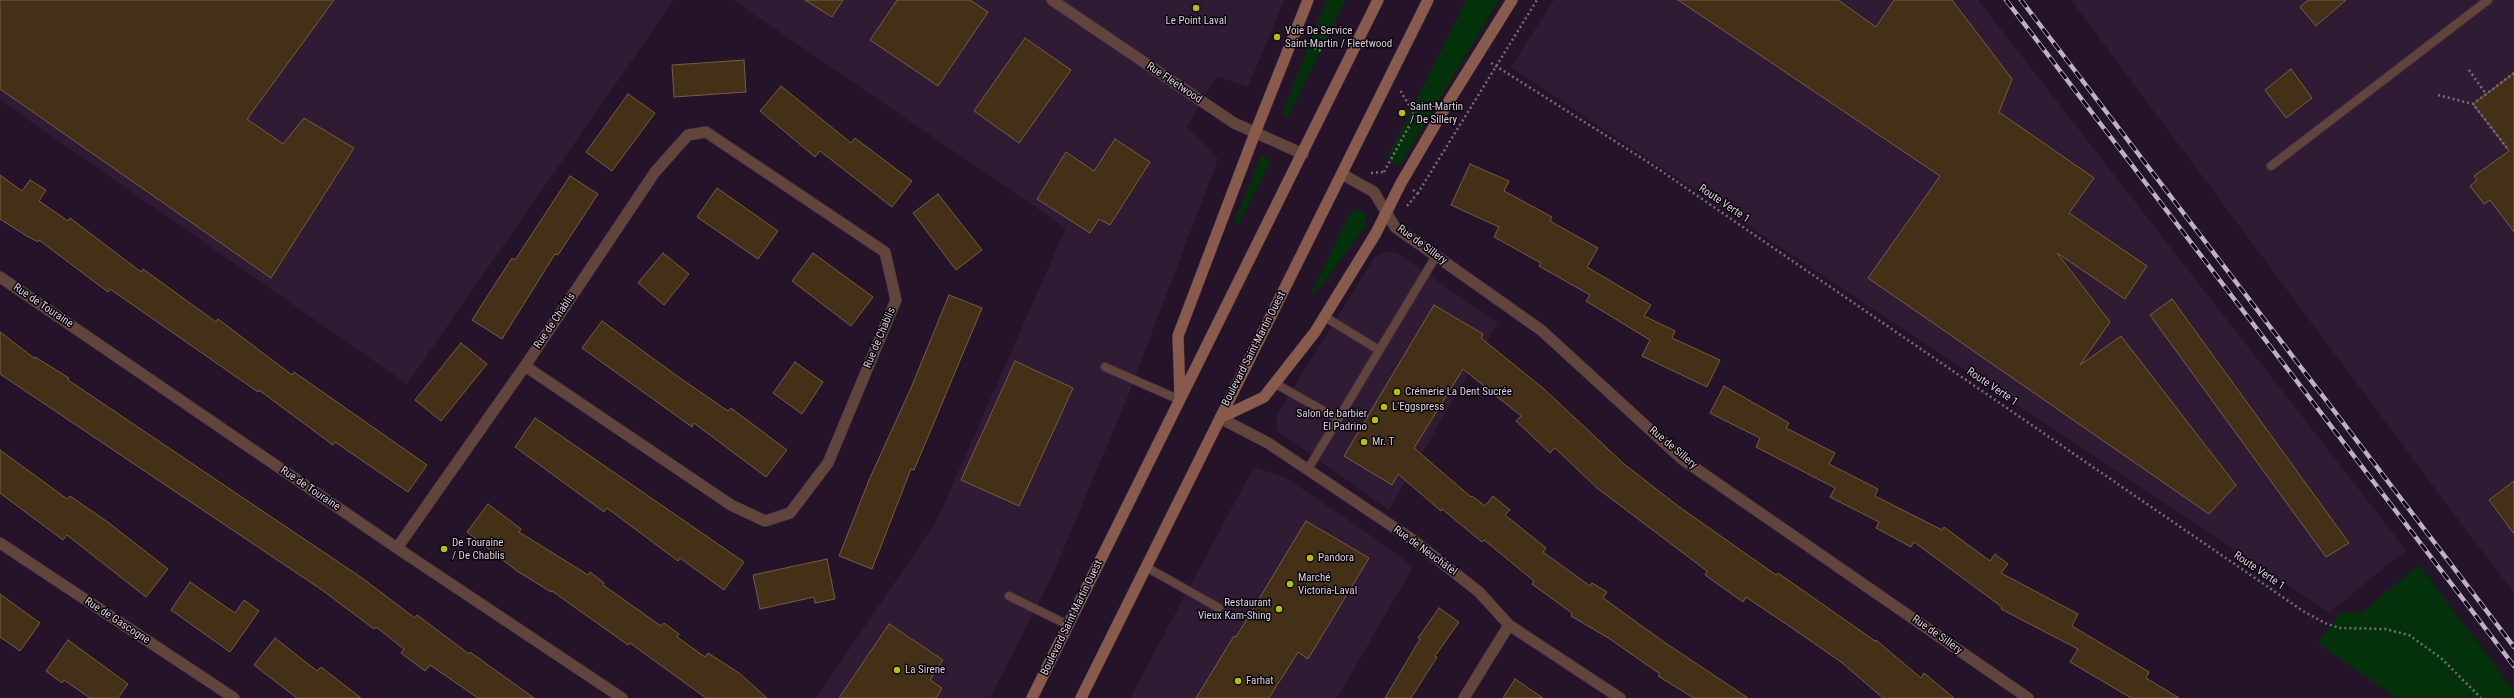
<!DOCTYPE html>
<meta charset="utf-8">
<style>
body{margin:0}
canvas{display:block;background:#241329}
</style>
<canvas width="2514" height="698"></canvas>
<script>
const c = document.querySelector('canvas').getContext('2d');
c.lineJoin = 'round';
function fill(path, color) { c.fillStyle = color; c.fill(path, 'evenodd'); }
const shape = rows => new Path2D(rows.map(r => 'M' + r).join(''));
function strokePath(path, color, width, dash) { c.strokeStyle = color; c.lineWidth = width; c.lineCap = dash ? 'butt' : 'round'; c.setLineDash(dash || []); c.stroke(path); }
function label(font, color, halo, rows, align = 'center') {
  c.font = font + ' "Roboto Condensed",sans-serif'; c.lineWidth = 3; c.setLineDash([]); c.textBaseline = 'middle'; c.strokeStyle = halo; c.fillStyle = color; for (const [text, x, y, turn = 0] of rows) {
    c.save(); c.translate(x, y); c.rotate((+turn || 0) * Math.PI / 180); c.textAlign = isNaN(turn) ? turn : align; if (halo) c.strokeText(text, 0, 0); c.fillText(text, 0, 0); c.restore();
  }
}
fill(shape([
 [0,0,674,0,407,384,0,100],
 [733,0,1284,0,1248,87,1217,76,1187,126,1218,159,1127,398,1052,576,990,698,816,698,936,522,1066,228],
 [1554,0,1978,0,2406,550,2329,613,1511,67],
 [2071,0,2514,0,2514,593,2460,522],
 [1392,252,1397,253,1498,323,1389,510,1275,429,1278,427,1276,419,1279,411,1374,258,1382,253],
 [1254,467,1286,478,1370,535,1413,567,1337,698,1130,698]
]), '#301b35');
fill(shape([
 [1326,0,1345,0,1288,117,1282,114],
 [1466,0,1499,0,1399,166,1387,158],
 [1261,155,1271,161,1238,225,1234,223],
 [1356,209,1366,214,1366,225,1314,295,1311,293,1350,213],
 [2419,565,2514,691,2514,698,2396,698,2317,643,2340,612,2361,613]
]), '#03320a');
const building = shape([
 [0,0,334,0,247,119,283,144,304,118,354,148,271,278,0,89,0,0],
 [805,0,843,0,832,17,805,0],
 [897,0,970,0,988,12,938,86,870,40,897,0],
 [1678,0,1838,0,1876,27,1894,0,1952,0,2012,79,1999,112,2094,178,2069,213,2147,266,2125,299,2057,253,2110,322,2080,365,2121,336,2236,485,2209,514,1868,278,1940,176,1678,0],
 [2308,0,2346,0,2316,26,2300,7,2308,0],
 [1025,38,1071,70,1019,143,974,111,1025,38],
 [744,60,746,92,674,97,672,65,744,60],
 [2291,69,2312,98,2286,118,2265,90,2291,69],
 [2514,73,2514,232,2490,200,2484,204,2470,186,2477,180,2474,176,2509,151,2473,104,2514,73],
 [781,86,851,143,855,138,912,181,892,207,820,151,815,157,760,111,781,86],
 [628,94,655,113,612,171,586,152,628,94],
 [1115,139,1150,162,1110,225,1099,219,1090,233,1037,199,1066,152,1094,171,1115,139],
 [1470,164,1509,181,1504,191,1552,217,1550,221,1598,248,1587,267,1651,305,1644,316,1675,331,1672,338,1720,360,1707,387,1642,356,1650,340,1586,301,1590,295,1539,266,1541,263,1494,237,1499,227,1451,205,1470,164],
 [0,175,22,191,30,180,46,190,39,201,68,221,70,218,141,272,143,269,216,322,218,319,292,375,294,372,427,465,408,492,335,442,333,445,259,390,258,392,110,289,108,292,39,240,38,242,25,235,0,219,0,175],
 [570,176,598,194,558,255,555,254,502,339,472,320,512,258,515,260,570,176],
 [717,188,778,231,758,259,697,217,717,188],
 [938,194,982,250,956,270,913,213,938,194],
 [663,253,689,274,664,305,638,283,663,253],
 [813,253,873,297,851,326,792,281,813,253],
 [949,295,982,308,914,470,911,469,872,569,839,556,869,480,911,388,949,295],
 [2172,299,2349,543,2326,557,2150,315,2172,299],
 [1434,305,1483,334,1481,338,1544,389,1624,464,1678,506,1776,575,1778,573,1875,641,1876,640,1921,678,1924,673,1954,698,1883,698,1841,662,1795,630,1746,597,1743,602,1705,575,1707,571,1597,488,1555,448,1550,453,1516,421,1521,416,1463,369,1414,448,1471,497,1472,496,1485,506,1493,496,1510,510,1505,515,1546,548,1543,552,1590,586,1592,583,1607,592,1603,598,1664,642,1748,698,1694,698,1658,676,1660,674,1610,639,1571,616,1572,613,1532,584,1534,581,1484,540,1482,542,1442,509,1441,511,1398,474,1392,485,1344,456,1434,305],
 [602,321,677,376,728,411,731,408,787,450,766,477,694,423,692,427,582,348,602,321],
 [0,332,34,358,35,357,69,378,68,380,362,578,415,618,417,615,469,654,470,652,534,698,478,698,430,665,425,671,401,653,404,649,376,627,374,629,322,590,0,374,0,332],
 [461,343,487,364,441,421,415,400,461,343],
 [1015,361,1073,388,1019,506,961,480,1015,361],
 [795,362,823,382,802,414,773,393,795,362],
 [1724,386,1789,423,1786,428,1835,453,1829,464,1878,489,1875,496,1942,530,1944,527,1990,561,1995,554,2008,564,2001,573,2078,614,2072,626,2149,672,2146,678,2179,698,2131,698,2070,662,2078,649,2001,609,2002,607,1914,542,1911,547,1876,528,1879,522,1830,497,1835,488,1756,447,1760,438,1710,413,1724,386],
 [535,418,744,562,724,590,680,558,678,561,607,508,604,512,515,447,535,418],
 [0,450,67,499,70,496,109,523,168,569,146,597,67,535,63,540,0,493,0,450],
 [2514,481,2514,534,2489,500,2514,481],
 [488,504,521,529,519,532,588,575,590,572,604,583,603,585,661,626,664,623,679,634,677,637,705,657,708,653,739,673,767,698,706,698,630,643,628,645,552,591,551,592,517,571,467,532,488,504],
 [1306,521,1369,558,1308,659,1298,652,1269,698,1196,698,1234,636,1236,637,1306,521],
 [827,559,835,599,815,603,814,597,760,609,753,575,827,559],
 [190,582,235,613,244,600,259,611,230,652,171,610,190,582],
 [0,594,40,623,20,651,0,637,0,594],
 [1439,608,1459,622,1435,656,1437,657,1411,698,1385,698,1420,639,1418,638,1439,608],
 [889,624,943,660,930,680,942,688,936,698,839,698,889,624],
 [275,638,317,671,321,667,361,698,297,698,254,665,275,638],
 [68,640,128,684,118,698,90,698,64,680,62,683,46,671,68,640],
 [1515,679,1543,698,1503,698,1515,679]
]);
fill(building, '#433017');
strokePath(building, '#735e43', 1);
const service = shape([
 [2271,166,2488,0],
 [1325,317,1379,350],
 [1105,367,1180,400],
 [1276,384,1338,419],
 [1308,469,1436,256],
 [1146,567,1219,608],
 [1009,596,1068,625]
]);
const minor = shape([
 [1052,0,1234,123,1303,154],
 [1342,174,1374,192,1395,227,1541,330,1682,459,2028,698],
 [0,277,397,548,622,698],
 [1220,418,1268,443,1413,540,1479,592,1509,625,1620,698],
 [0,543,234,698],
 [397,548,525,366,655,172,688,135,706,132,885,252,896,300,828,463,790,513,765,521,731,505,525,366],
 [1464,698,1509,625]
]);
const secondary = shape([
 [1180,397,1178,336,1255,133,1308,0],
 [1220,418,1264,397,1315,332,1376,233,1401,183,1449,101,1512,0],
 [1032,698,1378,0],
 [1081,698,1428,0]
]);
strokePath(service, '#3d2d42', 10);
strokePath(minor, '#3d2d42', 12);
strokePath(secondary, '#3d2d42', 12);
strokePath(shape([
 [1305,44,1323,52],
 [1491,63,1651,164,2303,611,2325,623,2339,628,2385,629,2409,635,2441,658,2481,698],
 [2469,70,2486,94],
 [2438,95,2473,104],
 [2507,148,2473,104,2514,73],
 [1384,172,1413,119,1413,112,1400,90],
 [1371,173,1384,172],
 [1413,190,1418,193,1537,0],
 [1407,206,1418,193],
 [1358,411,1368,417]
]), '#796a7d', 2.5, [2, 3]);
strokePath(service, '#61443b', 8);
strokePath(minor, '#61443b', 11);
strokePath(secondary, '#895b4c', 11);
const rail = shape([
 [2006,0,2514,666],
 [2021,0,2514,647]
]);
strokePath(rail, '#beb1c1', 4.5);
strokePath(rail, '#09040b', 3, [9]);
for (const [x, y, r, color] of [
 [1196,8,4,"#afc504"],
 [1277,37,4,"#afc504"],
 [1402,113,4,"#afc504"],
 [1397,392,4,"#afc504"],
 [1384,407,4,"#afc504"],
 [1375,420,4,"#afc504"],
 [1364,442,4,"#afc504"],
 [444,549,4,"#afc504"],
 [1310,558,4,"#afc504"],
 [1290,584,4,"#afc504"],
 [1279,609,4,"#afc504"],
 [897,670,4,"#afc504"],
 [1238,681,4,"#afc504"]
]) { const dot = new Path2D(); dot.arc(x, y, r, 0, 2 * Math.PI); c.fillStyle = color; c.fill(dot); strokePath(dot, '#09040b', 1.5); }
label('11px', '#dacedd', '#09040b', [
 ["Le Point Laval",1196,21,"center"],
 ["Voie De Service",1285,31],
 ["Saint-Martin / Fleetwood",1285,44],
 ["Saint-Martin",1410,107],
 ["/ De Sillery",1410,120],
 ["Crémerie La Dent Sucrée",1405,392],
 ["L'Eggspress",1392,407],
 ["Salon de barbier",1367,414,"right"],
 ["El Padrino",1367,427,"right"],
 ["Mr. T",1372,442],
 ["De Touraine",452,543],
 ["/ De Chablis",452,556],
 ["Pandora",1318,558],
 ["Marché",1298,578],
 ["Victoria-Laval",1298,591],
 ["Restaurant",1271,603,"right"],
 ["Vieux Kam-Shing",1271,616,"right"],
 ["La Sirene",905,670],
 ["Farhat",1246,681]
], 'left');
label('11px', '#dacedd', '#09040b', [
 ["Rue Fleetwood",1174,83,34],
 ["Route Verte 1",1724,204,34],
 ["Rue de Sillery",1422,245,36],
 ["Rue de Touraine",43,306,34],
 ["Rue de Chablis",555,321,-56],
 ["Rue de Chablis",880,338,-67],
 ["Boulevard Saint-Martin Ouest",1254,349,-63],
 ["Route Verte 1",1992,387,34],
 ["Rue de Sillery",1673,448,40],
 ["Rue de Touraine",310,489,34],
 ["Rue de Neuchâtel",1425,551,36],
 ["Route Verte 1",2259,571,34],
 ["Boulevard Saint-Martin Ouest",1072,618,-64],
 ["Rue de Gascogne",117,621,33],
 ["Rue de Sillery",1937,635,35]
]);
</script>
